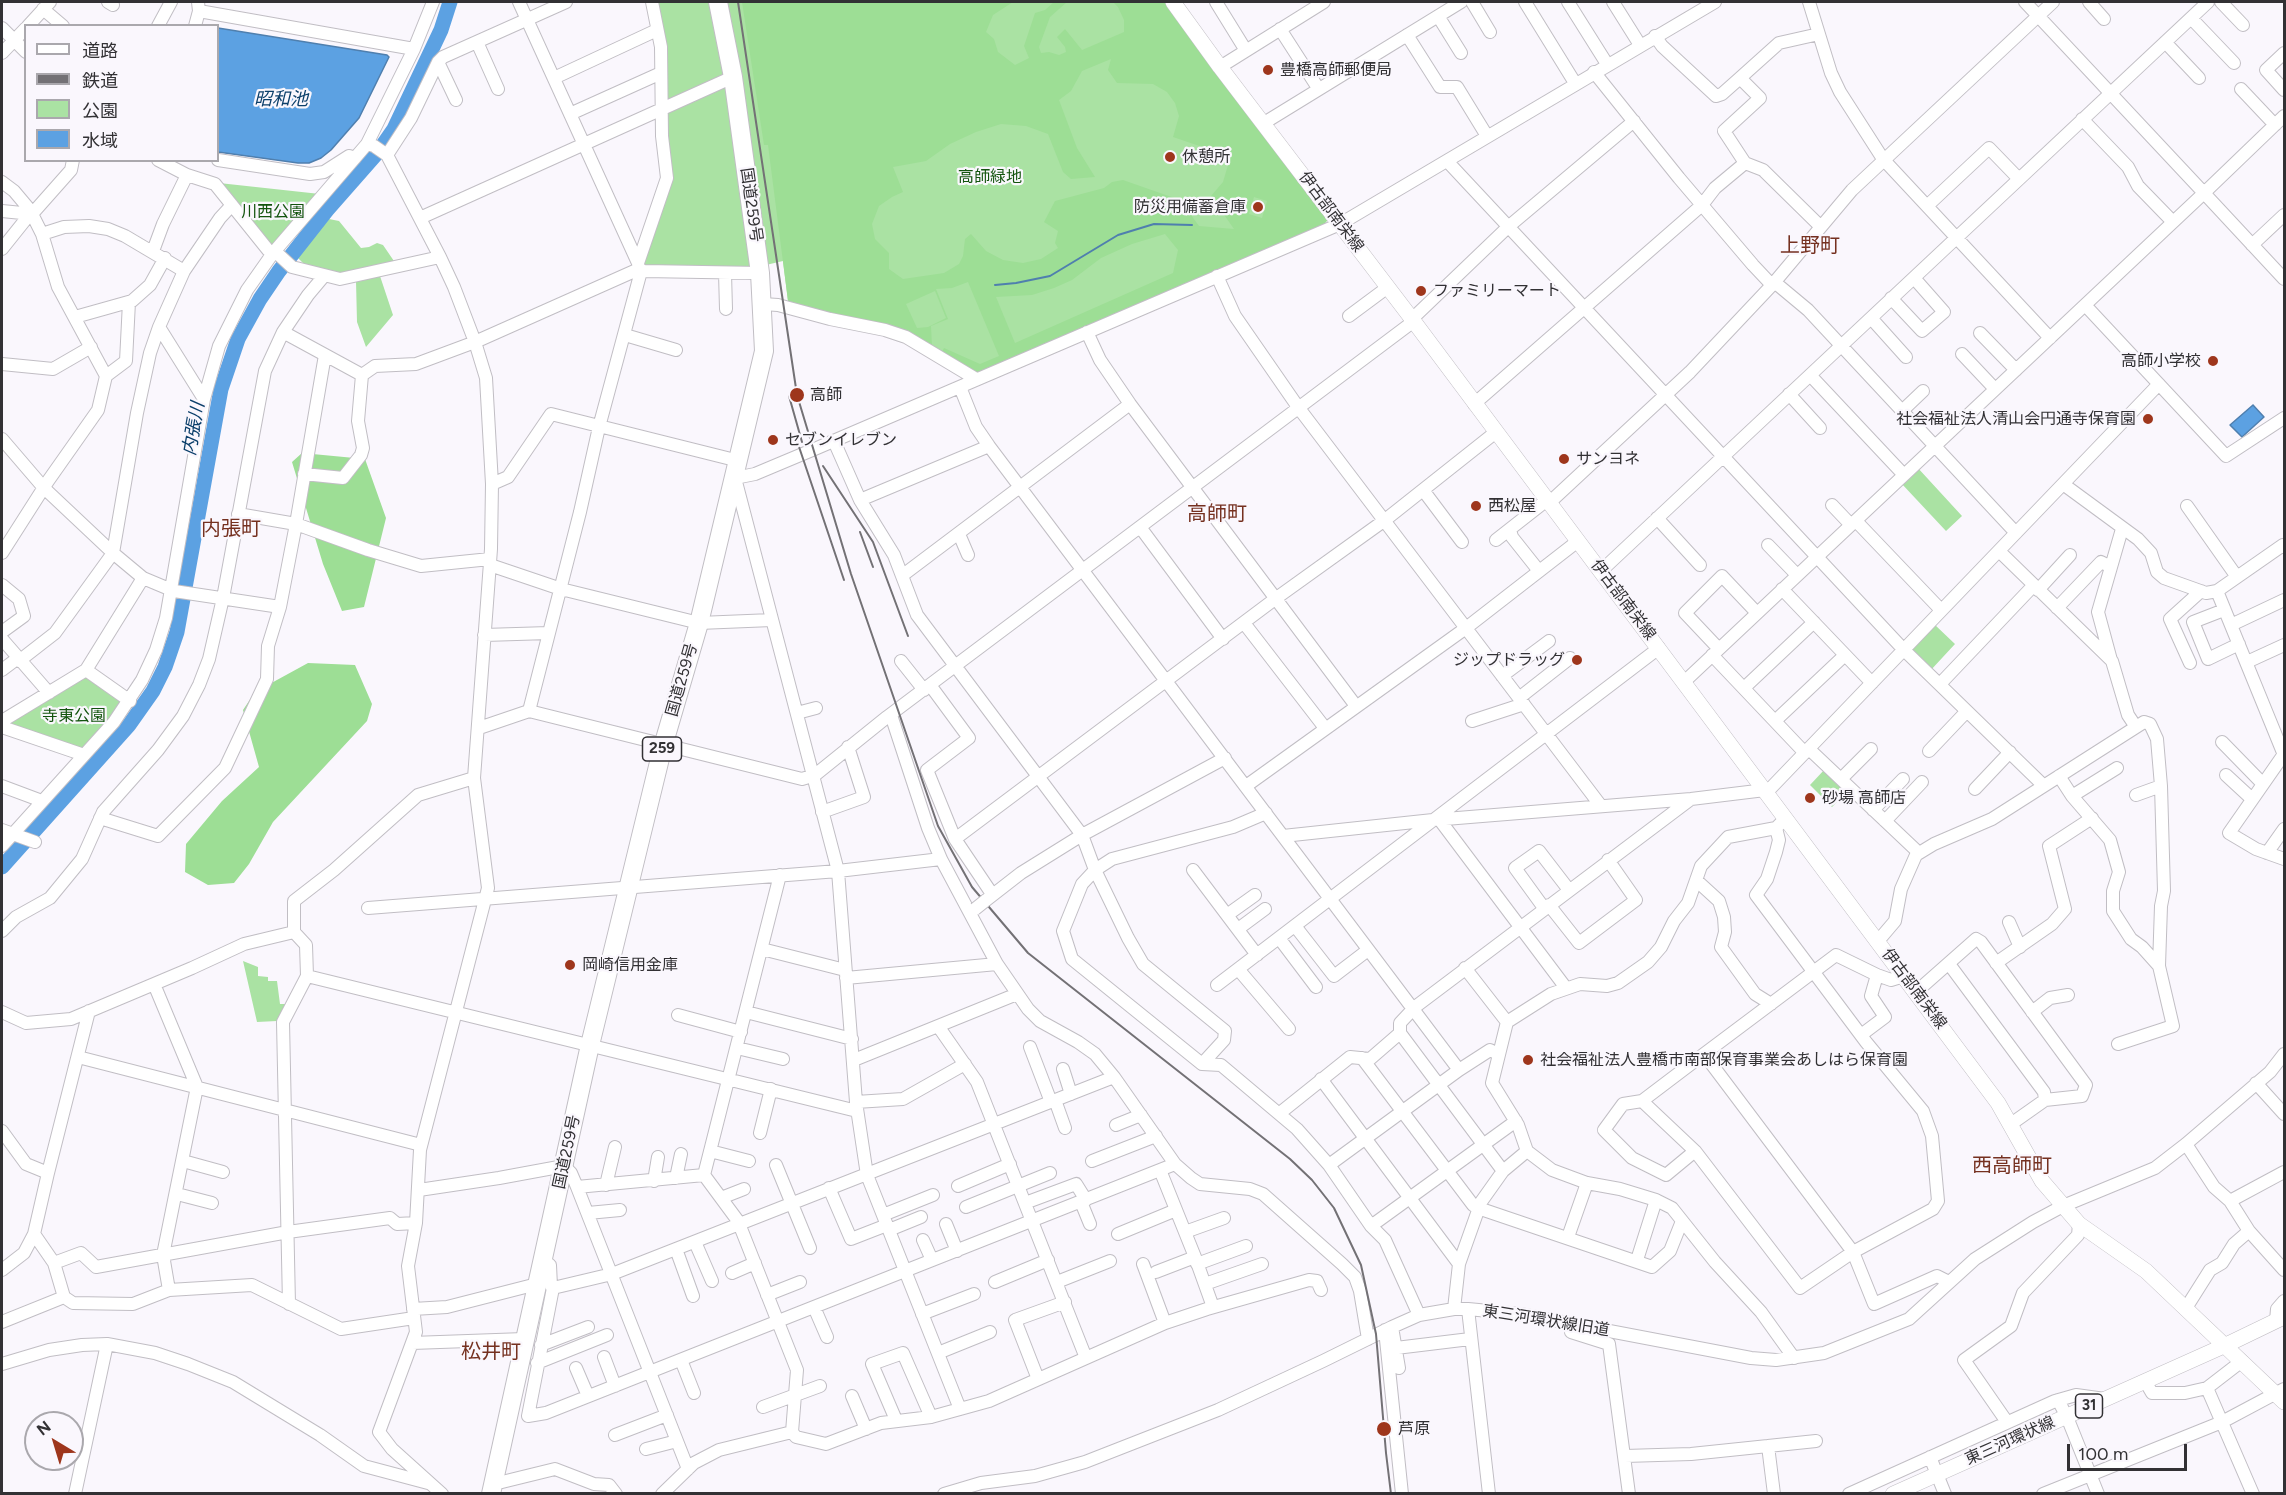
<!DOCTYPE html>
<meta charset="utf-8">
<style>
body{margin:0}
#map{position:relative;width:2286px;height:1495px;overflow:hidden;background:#faf7fd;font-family:Figtree,"Noto Sans JP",sans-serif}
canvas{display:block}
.frame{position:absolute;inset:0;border:3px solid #323134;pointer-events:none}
.legend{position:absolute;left:24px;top:24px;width:195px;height:138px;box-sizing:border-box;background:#faf7fd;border:2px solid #aaa8ad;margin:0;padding:8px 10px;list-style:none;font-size:18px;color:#323134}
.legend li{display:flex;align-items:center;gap:12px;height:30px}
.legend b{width:30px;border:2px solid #aaa8ad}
.north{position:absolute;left:24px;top:1411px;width:60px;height:60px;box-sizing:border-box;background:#faf7fd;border:2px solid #aaa8ad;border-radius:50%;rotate:322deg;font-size:16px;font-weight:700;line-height:24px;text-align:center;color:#323134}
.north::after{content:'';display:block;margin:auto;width:21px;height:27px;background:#9e361c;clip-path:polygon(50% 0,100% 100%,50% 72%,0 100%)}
.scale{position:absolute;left:2067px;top:1444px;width:120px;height:27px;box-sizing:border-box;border:3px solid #323134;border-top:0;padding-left:8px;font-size:18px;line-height:21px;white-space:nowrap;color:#323134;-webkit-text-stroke:4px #faf7fd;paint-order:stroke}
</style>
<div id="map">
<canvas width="2286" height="1495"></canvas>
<div class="frame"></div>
<ul class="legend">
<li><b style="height:8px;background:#fff"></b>道路</li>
<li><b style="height:8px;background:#737175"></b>鉄道</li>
<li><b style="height:16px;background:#aae2a3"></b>公園</li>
<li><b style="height:16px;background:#5ca1e2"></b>水域</li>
</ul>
<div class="north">N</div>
<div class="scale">100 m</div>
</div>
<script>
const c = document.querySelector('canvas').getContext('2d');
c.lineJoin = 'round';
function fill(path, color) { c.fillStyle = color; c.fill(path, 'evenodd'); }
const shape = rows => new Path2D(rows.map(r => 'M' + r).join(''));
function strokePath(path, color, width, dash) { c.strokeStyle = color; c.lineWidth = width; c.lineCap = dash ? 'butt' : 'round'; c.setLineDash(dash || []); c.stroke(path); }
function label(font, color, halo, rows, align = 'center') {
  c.font = font + ' Figtree,"Noto Sans JP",sans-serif'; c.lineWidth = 4.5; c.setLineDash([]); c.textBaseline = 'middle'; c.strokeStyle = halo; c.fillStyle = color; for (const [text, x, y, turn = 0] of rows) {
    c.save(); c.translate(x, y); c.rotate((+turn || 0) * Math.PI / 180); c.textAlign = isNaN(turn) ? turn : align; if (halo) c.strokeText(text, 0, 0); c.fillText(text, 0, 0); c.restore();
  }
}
fill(shape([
 [656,2,1165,2,1175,18,1326,222,1322,226,976,373,910,333,788,301,783,261,753,268,643,267,669,178],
 [219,183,320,194,273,248],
 [329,219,339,221,361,248,369,247,377,243,383,245,396,264,337,275,308,268,297,257],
 [380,276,393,315,366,347,357,322,356,281],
 [1917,467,1962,516,1946,531,1901,483],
 [1934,624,1955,644,1930,671,1909,650],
 [84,675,119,697,119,704,113,716,82,750,7,725],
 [1825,769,1848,791,1832,807,1810,785],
 [243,961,258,967,258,976,268,977,268,981,277,981,280,1004,286,1004,277,1021,257,1022]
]), '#aae2a3');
fill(shape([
 [742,2,1013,2,993,15,986,32,994,39,998,52,1015,65,1029,58,1024,46,1035,13,1045,10,1054,2,1067,2,1050,17,1039,47,1041,53,1049,52,1059,55,1066,52,1065,47,1057,37,1065,29,1082,50,1124,32,1124,20,1118,7,1113,2,1165,2,1175,18,1330,218,1322,226,981,372,976,373,910,333,816,310,788,301,768,145,764,145],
 [1111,59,1108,70,1117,83,1153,84,1167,92,1175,103,1179,116,1173,137,1223,154,1228,165,1223,182,1211,196,1234,229,1199,226,1180,200,1123,180,1112,182,1104,188,1055,201,1044,222,1058,231,1055,243,1058,248,1041,259,1023,263,1003,260,986,251,971,234,965,239,963,256,959,264,944,273,903,279,889,269,889,253,875,239,872,224,879,206,892,197,903,192,893,167,926,161,950,144,976,132,1001,124,1026,126,1048,134,1063,172,1071,179,1095,177,1077,148,1059,100,1071,91,1082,71],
 [1254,197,1267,201,1262,218,1249,214],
 [1165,234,1178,250,1173,273,1015,343,996,297,1032,295,1054,288,1072,280,1101,258,1132,244],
 [968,282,999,356,980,364,944,348,942,352,932,346,931,326,948,319,936,289,952,288],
 [935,291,946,318,928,327,917,328,906,304],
 [302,453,365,459,386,518,364,607,342,611,323,564,292,462],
 [308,663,355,665,372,704,367,721,273,822,249,864,234,883,208,885,185,872,186,844,222,801,259,767,243,710,255,692]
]), '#9dde95');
const water = shape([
 [218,28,387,55,389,57,359,118,331,150,321,158,309,163,298,163,218,152,218,28],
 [2253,405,2264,417,2242,437,2230,425,2253,405]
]);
fill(water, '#5ca1e2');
strokePath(water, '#4f7fae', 1.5);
strokePath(shape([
 [995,285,1016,283,1050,276,1118,235,1154,224,1192,225]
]), '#4f7fae', 2);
strokePath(shape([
 [2,867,129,725,153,691,165,667,177,632,221,389,238,339,260,299,279,271,327,210,378,152,394,129,441,30,450,2]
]), '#5ca1e2', 15);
const minor = shape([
 [108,2,113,5],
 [198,2,199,11,414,49],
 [519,2,638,263,640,275,599,427,580,512,529,711],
 [1216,2,1245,49],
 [1472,2,1490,32],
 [1525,2,1575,83],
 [1568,2,1607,64],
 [1613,2,1640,45],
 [1809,2,1831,73,1840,92,1883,159,2050,338],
 [2025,2,2204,193,2284,116],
 [2089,2,2104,19],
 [2221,2,2243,25],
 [43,9,63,26],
 [1438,16,1461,53],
 [2191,18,2234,63],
 [28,26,50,2],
 [158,26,171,2],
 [195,26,199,11],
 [2,28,26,52],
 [1280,29,1318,88],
 [1407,35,1440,87,1457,87,1487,136],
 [1655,36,1662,46,1716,96,1722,94,1740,78],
 [477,42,498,89],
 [2165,42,2199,78],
 [2,53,26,28],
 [2284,53,2266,70,2284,90],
 [438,62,456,100],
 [1220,67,1324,2],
 [1594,72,1679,178,1753,265,1769,282,1778,285,1808,310,2016,533],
 [554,78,657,30],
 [2241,89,2275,125],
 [570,114,661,73],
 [2082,119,2128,167,2138,186,2173,222],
 [1264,123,1461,2],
 [367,144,374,146,387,155,440,257,454,287,475,342,486,378,492,484,491,549,474,778,488,888,420,1150,416,1223,408,1266,416,1332,379,1432,392,1449,442,1494],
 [387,155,411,118,438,62,443,57,566,2],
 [158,160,187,175,215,184,268,250,279,255,292,267,340,279,440,257],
 [218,160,310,174,324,172,349,156,355,158],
 [1447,161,1904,650,2043,785],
 [1745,163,1763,170,1820,226],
 [2,182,14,191,30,210,42,234,58,287,106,376,98,410,48,481,2,553],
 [1927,206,1989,148,2019,179],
 [2,211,32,214,71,170,73,160],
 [420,218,733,77],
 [42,234,64,227,89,226,108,229,125,236,184,271],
 [2252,245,2284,215],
 [2,249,30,214],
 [153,251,163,224,187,175],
 [638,263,667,178,662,136,661,47,652,2],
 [725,273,726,309],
 [1217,276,1235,316,1298,407,1601,806],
 [1891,298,1922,331,1944,312,1914,278],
 [763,304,778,305,830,319,885,330,906,337,976,379],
 [2085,305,2226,456,2284,418],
 [1349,316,1388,287],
 [75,317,132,301,150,285,165,258],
 [1871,318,1906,357],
 [1412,319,1508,227,1634,121],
 [159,327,204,399],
 [283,332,362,375,358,421,363,448,361,455,343,478,304,474],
 [1087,332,1100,360,1130,404,1356,706],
 [1980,333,2016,370],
 [625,335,676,350],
 [1962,354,1995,389],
 [2,364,53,369,91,347],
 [362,375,375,366,416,364,475,342,639,269,644,271,760,273],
 [1810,375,1904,475],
 [106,376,126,361,129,302],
 [960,387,976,427,989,446,1459,1070],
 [1789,394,1820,428],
 [1474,404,1702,205,1715,188,1745,163,1724,131,1760,98,1740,78,1779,43,1819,34],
 [1902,411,1923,391],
 [2,439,44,488,113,553,143,578,174,591,280,607],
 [834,441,860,500,894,555,917,615,1082,835,1095,870,1128,938,1143,964,1225,1031,1224,1040,1202,1064,1221,1065,1297,1129,1329,1165,1371,1226,1385,1240,1419,1315],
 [492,484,508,477,551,414,739,461],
 [2063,484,2138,539,2151,553,2157,572,2164,578,2206,593,2217,591,2283,545,2284,547],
 [1423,490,1462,542],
 [860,500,989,446],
 [1549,503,1690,372,1773,284,1852,190,2053,2],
 [1832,505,1851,525],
 [2187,506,2237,577],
 [238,514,296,524,368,550,421,566,490,559],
 [1657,518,1700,565],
 [1856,521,1941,610],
 [1140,527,1223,639],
 [1510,530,1512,537,1539,571],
 [959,534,968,555],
 [1496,540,1547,500],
 [1768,545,1797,575],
 [1999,551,2112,661,2128,715,2136,727],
 [490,565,561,589,699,623,772,620],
 [1601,571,2208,2],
 [903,575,1130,404],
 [2,585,19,599,24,616,2,632],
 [1782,589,1872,683],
 [2038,590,2070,555],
 [2217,591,2284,755],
 [2057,608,2101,562,2111,567],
 [2224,610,2193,622,2208,659,2239,644],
 [1244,623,1325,728],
 [2231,625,2284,600],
 [484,635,549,633],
 [2,639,49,693],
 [1719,649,1685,613,1722,576,1757,613],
 [1712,655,1805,753],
 [2111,660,2098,612,2122,529],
 [19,661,55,633,113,553,137,413,150,353,159,327,184,271,220,218,232,205],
 [901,661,924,690],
 [2247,662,2284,645],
 [2190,663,2170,619,2201,591],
 [2,670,18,658],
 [86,670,130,701],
 [1502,676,1549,641],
 [1684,682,2204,193,2284,279],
 [1940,684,2034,585],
 [930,685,969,738,927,770,955,839,992,894],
 [1744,688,1814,622],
 [1519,698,1570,658],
 [797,713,816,708],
 [2,721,86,670,143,578],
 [1472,721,1524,704],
 [1775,721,1845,655],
 [2,727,84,755],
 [479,728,529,711,802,779,815,775,887,717,1414,321],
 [2222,742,2262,783],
 [1809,749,1919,853],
 [1929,751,1967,711],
 [2284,754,2229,833,2256,849,2284,859],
 [2226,775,2252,799],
 [2059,776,2072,796,2110,840,2119,872,2113,891,2113,911,2131,939,2142,947,2159,966,2173,1026,2118,1044],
 [1841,779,1871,749],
 [2,786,42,801],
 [1246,786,1466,628,1578,541],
 [1975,789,2010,752],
 [1767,792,2159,384],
 [2136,795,2161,786],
 [2072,796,2117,768],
 [1873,810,1903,779],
 [822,812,864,797,848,747],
 [100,818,158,836,225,768,267,679,268,646,280,607,296,524,325,355],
 [1439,819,1566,988],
 [1885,821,1922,782],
 [2,830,35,842],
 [1283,836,1433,820,1691,799,1765,790],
 [955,839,1275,599,1385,520,1496,432],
 [2,846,114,722,142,680,156,650,166,618,204,399,219,346,247,290,273,253,367,144,414,49,433,2],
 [2267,853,2284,829],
 [1193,870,1257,955],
 [780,875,704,1175,738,1221,797,1370,792,1432],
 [1696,880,1719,901,1724,917,1725,932,1721,947,1755,994,1771,1004],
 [985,901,1021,873,1082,835,1225,758],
 [1549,905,1579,943,1636,900,1608,860],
 [368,908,838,871,941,859],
 [1544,908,1515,868,1539,851,1569,890],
 [1227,915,1255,895],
 [2009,922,2020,947],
 [1295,926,1334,976,1368,950],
 [1238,929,1265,909],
 [2,931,16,917,50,898,82,859,103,812,158,750,183,716,199,685,209,659,223,598,265,371,283,332,308,295,324,276],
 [1279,938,1316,987],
 [1878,941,1895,921,1901,889,1916,855,1934,844,1992,819,2144,722,2150,724,2157,739,2161,786,2164,891,2161,906,2159,966],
 [762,949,845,970],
 [1996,963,2052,924,2065,909,2049,846,2092,818],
 [997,964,1028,1009,1040,1021,1078,1042,1095,1054,1114,1077,1175,1164,1191,1178,1200,1184,1250,1189,1263,1194,1342,1264,1355,1277,1360,1291,1368,1339],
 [1949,964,2044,1092,2045,1100],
 [1465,968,1507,1022],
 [1238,969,1289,1029],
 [307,976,857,1111],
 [1904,976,1891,980,1877,975,1836,955,1704,1054,1853,1252,1874,1304,1937,1276,1949,1282],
 [846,978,997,964,941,859,928,828,891,715],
 [154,984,197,1087,163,1255,169,1290],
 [1217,985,1659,648],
 [1916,992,1976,939,1981,942,2086,1085,2082,1096,2045,1100,2011,1124],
 [2,1012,26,1023,71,1019,192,968,244,944,294,932,294,901,334,870,418,795,474,778],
 [746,1012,852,1039],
 [2032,1012,2050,998,2068,995],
 [678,1015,741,1032],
 [938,1026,977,1082,1086,1358],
 [1400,1033,1503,1171],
 [1861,1035,1885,1017,1871,996,1877,975],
 [1030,1047,1051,1102],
 [737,1048,783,1059],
 [78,1057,421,1145],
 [1362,1058,1473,1205,1478,1208,1652,1267,1670,1251,1682,1221],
 [854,1060,1017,994],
 [1202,1064,1072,959,1063,931,1082,884,1095,870,1112,859,1233,827,1266,813],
 [1063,1069,1071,1094],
 [1321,1079,1459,1264],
 [2256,1083,2284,1114],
 [1055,1100,1065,1128],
 [1642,1101,1704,1054],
 [856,1102,903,1099,965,1064],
 [1280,1113,1350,1057,1370,1059,1400,1033,1400,1023,1415,1007,1691,799],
 [1116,1125,1141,1115],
 [2,1131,26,1164,48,1173],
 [760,1133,771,1089],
 [2186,1144,2214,1187,2230,1201,2249,1231,2284,1270],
 [710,1151,749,1161],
 [1527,1151,1552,1170,1587,1183,1620,1189,1656,1200,1672,1208,1715,1262,1761,1312,1794,1358],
 [1695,1151,1666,1175,1632,1158,1604,1130,1623,1104,1642,1101,1695,1151,1800,1288,1853,1252,1933,1209,1938,1201,1932,1136,1923,1111,1866,1042,1756,895,1767,879,1776,852,1779,840,1776,828],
 [183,1161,223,1172],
 [1092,1161,1156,1136],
 [776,1165,810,1248],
 [1329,1165,1459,1070,1490,1050,1498,1054],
 [676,1178,681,1154],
 [654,1181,658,1157],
 [606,1185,615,1147],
 [958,1186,1010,1164],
 [577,1187,704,1175],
 [829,1188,851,1239,887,1225],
 [419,1190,499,1178,564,1166,571,1173,577,1187,688,1469],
 [177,1194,212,1203],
 [721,1198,744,1189],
 [2230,1201,2284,1172],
 [1081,1202,1090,1224],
 [1025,1203,1076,1184,1086,1200],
 [966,1207,1050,1173],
 [588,1213,620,1210],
 [883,1215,933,1195],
 [946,1224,957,1251],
 [1371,1226,1516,1121],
 [889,1230,921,1217],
 [1185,1232,1224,1218],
 [34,1234,54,1263,64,1297,73,1303,133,1304,169,1290,252,1285,341,1329,414,1318],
 [1118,1234,1176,1210],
 [1568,1237,1587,1183],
 [923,1240,932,1260],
 [695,1242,712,1281],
 [676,1249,693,1296],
 [1195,1257,1213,1307],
 [542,1259,550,1265,551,1286,553,1288,612,1274,1114,1077],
 [1637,1260,1656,1200],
 [54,1263,81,1253,96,1267,288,1232,390,1218,397,1224,416,1223],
 [1143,1264,1165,1323],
 [1197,1264,1246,1246],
 [2,1270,24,1253,34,1234,48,1173,89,1011],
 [1156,1272,1195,1257,1160,1170],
 [732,1273,755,1263],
 [995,1282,1048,1260],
 [1057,1282,1110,1261],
 [1205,1284,1262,1264],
 [553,1288,528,1416,546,1413,1175,1164],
 [767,1295,800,1282],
 [289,1304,283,1022,307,976,306,945,294,932],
 [814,1307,827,1337],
 [2186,1308,2210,1270,2222,1263,2234,1244,2249,1231],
 [413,1309,447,1307,537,1284],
 [1454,1309,1459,1264,1481,1202,1503,1171,1527,1151,1518,1125,1492,1083,1507,1022,1551,994,1580,984,1607,986,1618,983,1648,962,1661,947,1674,921,1688,903,1701,866,1728,837,1776,828,1781,823],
 [1468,1309,1489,1494],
 [922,1314,974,1294],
 [2276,1321,2277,1309,2284,1301],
 [2,1322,64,1297],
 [1392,1327,1399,1368],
 [1385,1330,1402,1494],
 [1571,1332,1609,1344,1629,1494],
 [412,1343,524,1339],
 [541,1345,588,1327],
 [1396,1348,1470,1339],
 [938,1353,990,1332],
 [604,1357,615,1386],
 [681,1360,694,1393],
 [537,1363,607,1335],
 [2,1364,49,1350,82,1345,107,1344,155,1353,188,1364,233,1382,320,1435,364,1466,428,1483],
 [576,1368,588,1396],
 [1038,1379,1015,1320,1065,1302],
 [2145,1381,2152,1393,2185,1393,2207,1388,2242,1361],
 [2207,1388,2253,1494],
 [852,1396,866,1429],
 [2058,1400,2067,1417,2098,1494],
 [763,1407,820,1386],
 [960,1409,867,1175,856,1102,838,871,735,478,755,474,817,448,1340,224,1715,2],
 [896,1420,872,1364,903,1353,931,1417],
 [2007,1422,1964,1360,2011,1326,2023,1293,2078,1235,2079,1224],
 [792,1432,796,1437,826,1444,881,1423,931,1417,989,1401,1165,1323,1207,1309,1309,1280,1317,1281,1321,1290],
 [615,1435,667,1415],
 [1768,1446,1774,1494],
 [646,1449,677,1441],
 [1625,1456,1691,1454,1816,1441],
 [1930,1457,1945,1494],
 [493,1479,502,1482,555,1469,594,1484,609,1485,616,1494],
 [75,1494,107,1344],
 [662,1494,694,1463,719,1450,792,1432],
 [944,1494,981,1483,1035,1476,1085,1462,1218,1410,1323,1361,1392,1327,1419,1315,1454,1309,1468,1309,1520,1314,1751,1358,1776,1360,1824,1353,1909,1319,1975,1259,2033,1222,2063,1206,2155,1168,2186,1144,2270,1072,2284,1054],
 [1849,1494,2055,1401,2076,1395,2105,1399],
 [2043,1494,2222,1422,2284,1389]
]);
const major = shape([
 [1173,2,1220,67,1412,319,1998,1103,2042,1181,2079,1224,2146,1271,2284,1402],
 [1893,1494,2226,1345,2284,1317]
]);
const highway = shape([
 [491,1494,590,1045,663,746,699,623,764,351,760,273,733,77,718,2]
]);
strokePath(minor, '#c1bec4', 14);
strokePath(major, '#c1bec4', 16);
strokePath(highway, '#c1bec4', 20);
strokePath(minor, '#fff', 12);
strokePath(major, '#fff', 15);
strokePath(highway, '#fff', 18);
strokePath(shape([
 [738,2,797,395,851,574,938,826,972,887,1028,953,1290,1159,1312,1180,1334,1208,1361,1265,1376,1334,1386,1453,1391,1494],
 [789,396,802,442],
 [795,435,844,580],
 [823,466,873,542,908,636],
 [860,532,873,567]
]), '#737175', 2);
const minorBridge = shape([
 [975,909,985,901]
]);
strokePath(minorBridge, '#c1bec4', 14, []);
strokePath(minorBridge, '#fff', 12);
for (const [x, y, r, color] of [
 [1268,70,6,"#9e361c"],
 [1170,157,6,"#9e361c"],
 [1258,207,6,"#9e361c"],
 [1421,291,6,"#9e361c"],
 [2213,361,6,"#9e361c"],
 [797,395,8,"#9e361c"],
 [2148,419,6,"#9e361c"],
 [773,440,6,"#9e361c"],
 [1564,459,6,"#9e361c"],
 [1476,506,6,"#9e361c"],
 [1577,660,6,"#9e361c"],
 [1810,798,6,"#9e361c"],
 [570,965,6,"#9e361c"],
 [1528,1060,6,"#9e361c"],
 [1384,1429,8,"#9e361c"]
]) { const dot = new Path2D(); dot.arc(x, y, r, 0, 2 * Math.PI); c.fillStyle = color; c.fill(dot); strokePath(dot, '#faf7fd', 2); }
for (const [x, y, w] of [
 [662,749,39],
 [2089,1406,27]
]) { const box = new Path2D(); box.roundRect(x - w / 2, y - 12, w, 24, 4.5); c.fillStyle = '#faf7fd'; c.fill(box); strokePath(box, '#323134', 1.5); }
label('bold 15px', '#323134', null, [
 ["259",662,749],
 ["31",2089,1406]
]);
label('16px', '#323134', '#faf7fd', [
 ["豊橋高師郵便局",1280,70],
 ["休憩所",1182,157],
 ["防災用備蓄倉庫",1246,207,"right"],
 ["ファミリーマート",1433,291],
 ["高師小学校",2201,361,"right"],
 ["高師",810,395],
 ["社会福祉法人清山会円通寺保育園",2136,419,"right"],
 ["セブンイレブン",785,440],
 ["サンヨネ",1576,459],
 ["西松屋",1488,506],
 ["ジップドラッグ",1565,660,"right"],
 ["砂場 高師店",1822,798],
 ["岡崎信用金庫",582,965],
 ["社会福祉法人豊橋市南部保育事業会あしはら保育園",1540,1060],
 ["芦原",1398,1429]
], 'left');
label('16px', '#13540e', '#faf7fd', [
 ["高師緑地",990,177],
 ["川西公園",273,212],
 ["寺東公園",74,716]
]);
label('16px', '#323134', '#faf7fd', [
 ["国道259号",751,205,82],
 ["伊古部南栄線",1331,212,53],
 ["伊古部南栄線",1623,600,53],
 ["国道259号",682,680,-74],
 ["伊古部南栄線",1914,989,53],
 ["国道259号",567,1152,-78],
 ["東三河環状線旧道",1546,1321,9],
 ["東三河環状線",2010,1441,-24]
]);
label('italic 18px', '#0b3f6a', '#faf7fd', [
 ["昭和池",281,100],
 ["内張川",194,429,-80]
]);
label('20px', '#753120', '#faf7fd', [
 ["上野町",1810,246],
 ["高師町",1217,514],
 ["内張町",231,529],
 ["西高師町",2012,1166],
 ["松井町",491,1352]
]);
</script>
